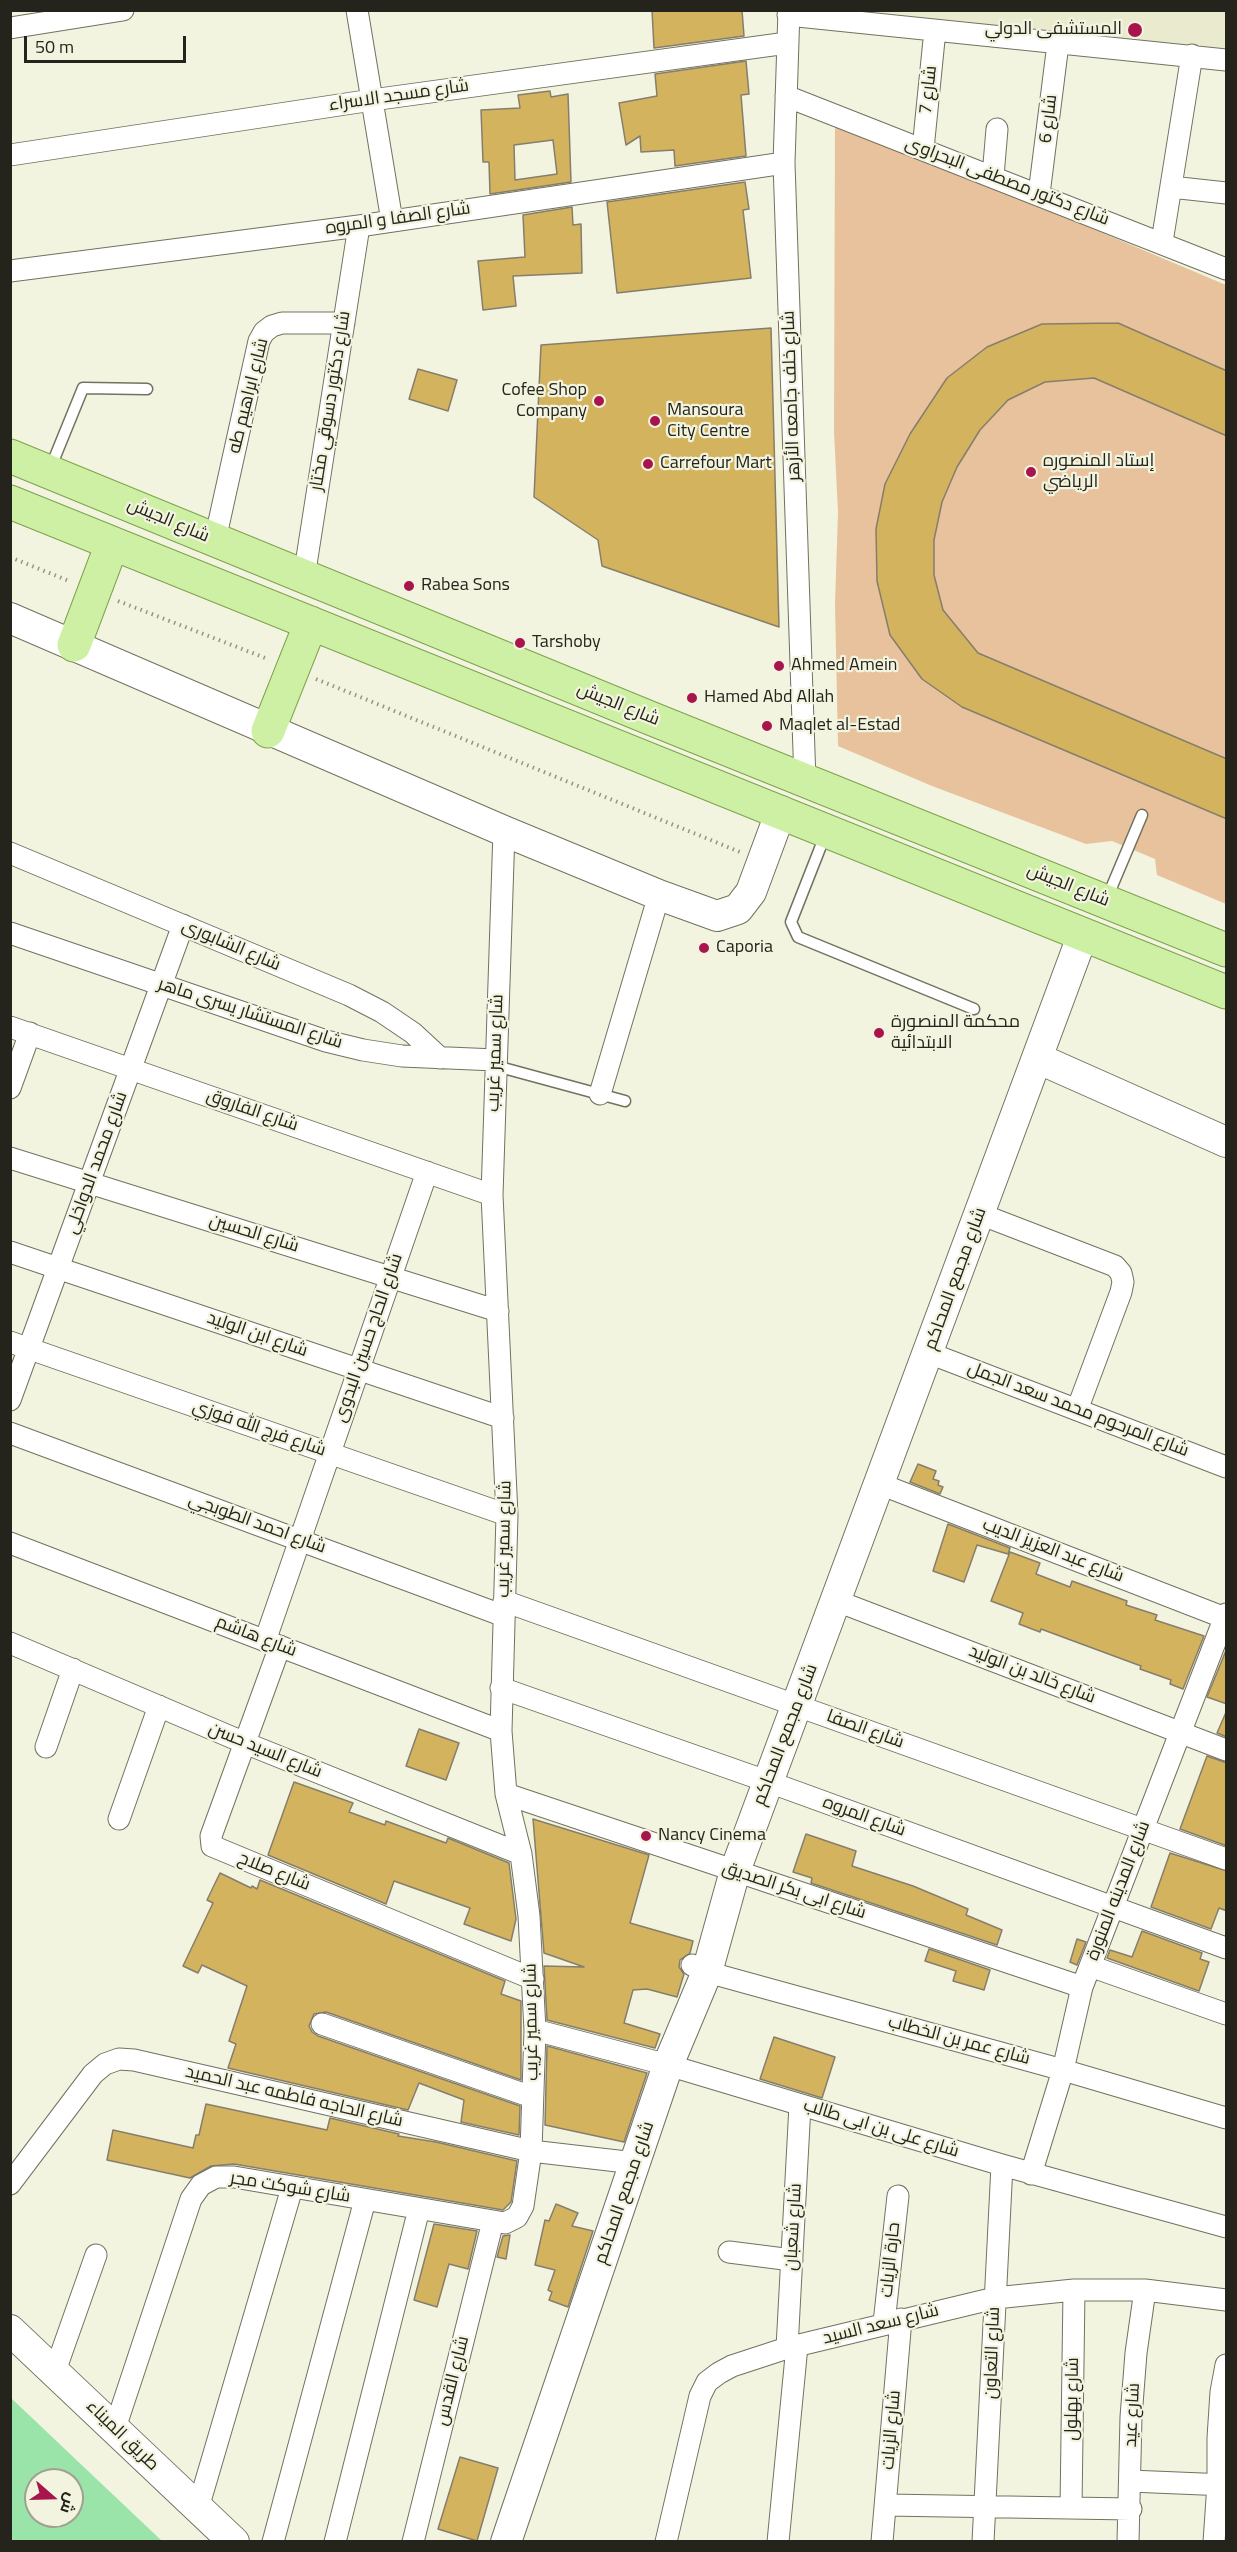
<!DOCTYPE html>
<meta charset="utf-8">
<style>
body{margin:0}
#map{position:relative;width:1237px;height:2552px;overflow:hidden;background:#f3f4df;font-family:"Titillium Web",Cairo,sans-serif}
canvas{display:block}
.frame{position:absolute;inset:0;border:12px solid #24241c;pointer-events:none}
.north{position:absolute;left:24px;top:2468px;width:60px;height:60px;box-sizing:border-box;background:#f3f4df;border:2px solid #a0a191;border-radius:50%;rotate:110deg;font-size:16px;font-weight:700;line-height:24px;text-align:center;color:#24241c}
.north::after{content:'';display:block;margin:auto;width:21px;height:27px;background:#a8154d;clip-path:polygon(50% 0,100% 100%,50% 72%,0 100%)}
.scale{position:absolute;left:24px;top:36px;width:162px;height:27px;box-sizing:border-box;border:3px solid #24241c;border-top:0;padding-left:8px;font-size:18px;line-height:21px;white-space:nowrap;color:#24241c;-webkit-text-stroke:4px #f3f4df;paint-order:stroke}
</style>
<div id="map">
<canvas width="1237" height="2552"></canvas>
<div class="frame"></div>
<div class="north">ش</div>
<div class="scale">50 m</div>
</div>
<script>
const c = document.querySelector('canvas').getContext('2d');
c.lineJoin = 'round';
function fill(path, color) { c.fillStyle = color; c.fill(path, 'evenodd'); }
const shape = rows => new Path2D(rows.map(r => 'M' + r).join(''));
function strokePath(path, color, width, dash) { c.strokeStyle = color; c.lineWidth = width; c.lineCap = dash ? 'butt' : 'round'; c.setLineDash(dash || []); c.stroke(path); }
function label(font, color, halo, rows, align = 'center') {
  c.font = font + ' "Titillium Web",Cairo,sans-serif'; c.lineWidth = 4.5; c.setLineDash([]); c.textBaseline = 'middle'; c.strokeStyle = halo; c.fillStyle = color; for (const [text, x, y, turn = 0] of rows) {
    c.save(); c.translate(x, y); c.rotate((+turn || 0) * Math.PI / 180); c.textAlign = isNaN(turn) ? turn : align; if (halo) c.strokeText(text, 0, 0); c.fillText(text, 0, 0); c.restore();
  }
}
fill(shape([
 [861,11,1226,11,1226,49]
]), '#eaebce');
fill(shape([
 [835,120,1226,285,1226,904,1157,875,1155,859,1112,841,1086,844,932,786,838,746,835,604,838,512,834,432]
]), '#e7c29c');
fill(shape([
 [10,2398,11,2398,162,2541,11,2541],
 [36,2480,72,2480,72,2516,36,2516]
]), '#9ae4aa');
const building = shape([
 [652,10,742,10,744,36,654,48,652,10],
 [746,61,749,94,741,95,746,156,675,166,674,150,641,152,640,136,626,145,619,103,657,96,655,74,746,61],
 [550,91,551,97,568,94,571,182,490,194,489,162,483,162,481,110,520,108,518,95,550,91],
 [553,140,557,174,515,180,514,145,553,140],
 [745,182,749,209,743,210,751,278,617,293,607,202,745,182],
 [572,207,573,225,581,224,582,273,513,276,516,306,483,310,478,261,525,257,523,215,572,207],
 [1118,323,1227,371,1227,436,1094,378,1045,382,1008,400,980,430,957,467,942,502,934,540,934,575,943,610,978,653,1227,759,1227,819,962,707,922,679,890,635,877,581,876,529,885,484,910,434,947,378,987,347,1042,324,1118,323],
 [771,328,779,627,602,566,598,540,534,497,541,345,771,328],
 [418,369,457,380,448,411,409,399,418,369],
 [918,1464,936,1471,933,1479,939,1481,938,1485,943,1487,940,1494,910,1482,918,1464],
 [948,1524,1010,1548,1008,1554,977,1545,964,1582,933,1571,948,1524],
 [1010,1552,1040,1563,1036,1574,1070,1587,1072,1581,1127,1601,1126,1605,1157,1615,1155,1620,1204,1636,1183,1689,1170,1684,1171,1680,1140,1669,1141,1666,1041,1629,1040,1632,1019,1624,1023,1613,991,1601,1010,1552],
 [1227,1648,1227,1704,1207,1697,1227,1648],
 [1227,1710,1227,1737,1217,1733,1227,1710],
 [419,1729,459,1743,446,1780,406,1766,419,1729],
 [1207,1756,1227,1763,1227,1846,1180,1829,1207,1756],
 [294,1782,353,1803,349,1812,385,1825,386,1821,446,1843,448,1838,509,1863,516,1919,511,1941,464,1924,470,1908,394,1881,386,1904,268,1855,294,1782],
 [533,1819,649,1855,630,1923,693,1941,690,1953,680,1960,679,1967,684,1974,677,1997,647,1989,633,1990,624,2023,660,2034,655,2048,547,2020,544,1966,584,1967,544,1953,533,1819],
 [806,1834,856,1851,852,1866,913,1886,968,1909,966,1915,1002,1930,997,1945,811,1883,812,1878,793,1872,806,1834],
 [1170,1853,1227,1871,1227,1911,1219,1908,1211,1929,1151,1907,1170,1853],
 [220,1873,251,1888,252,1886,257,1889,260,1880,505,1981,501,1994,521,2001,521,2080,326,2012,314,2014,309,2026,312,2032,318,2036,520,2106,519,2135,461,2122,464,2100,419,2083,408,2110,228,2068,236,2044,229,2041,247,1986,202,1965,198,1973,183,1966,213,1903,207,1900,220,1873],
 [1142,1931,1202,1953,1200,1959,1209,1962,1199,1991,1107,1958,1110,1950,1132,1957,1142,1931],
 [1077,1939,1086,1942,1077,1965,1070,1962,1077,1939],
 [929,1949,990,1970,984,1990,953,1981,956,1971,925,1961,929,1949],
 [774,2037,835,2057,822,2098,760,2079,774,2037],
 [547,2046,647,2073,624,2142,545,2125,547,2046],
 [206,2104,327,2130,330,2118,399,2134,398,2136,436,2142,517,2161,511,2202,503,2210,234,2164,211,2166,190,2178,107,2160,113,2130,193,2148,196,2135,199,2135,206,2104],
 [556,2204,578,2213,572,2226,593,2231,568,2307,549,2300,552,2292,548,2290,555,2270,535,2265,545,2220,549,2221,556,2204],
 [434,2224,477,2231,468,2269,449,2264,437,2307,414,2300,434,2224],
 [510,2235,506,2259,497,2257,503,2236,510,2235],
 [460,2457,498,2468,477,2541,438,2529,460,2457]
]);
fill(building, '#d4b35f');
strokePath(building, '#867e6c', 1.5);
const lane = shape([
 [50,469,83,388,147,389],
 [826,833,791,922,798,937,974,1009],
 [1107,898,1142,815],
 [496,1066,625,1101]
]);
const street = shape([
 [357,10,392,221],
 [789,10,784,163,805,781],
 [788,15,1226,60],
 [10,28,123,10],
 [786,96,1226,269],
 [923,149,935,30],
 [10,155,372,100,787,43],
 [993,176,997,129],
 [1171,187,1226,193],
 [1039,194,1058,44],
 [1162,242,1192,55],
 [10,271,359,226,784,163],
 [215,540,259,341,264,332,272,326,282,323,344,323],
 [304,577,359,226],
 [10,853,349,995,382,1012,413,1033,440,1058],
 [10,933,326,1041,363,1050,402,1056,496,1060],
 [10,1027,492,1195],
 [10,1088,30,1033],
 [600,1094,659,895],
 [10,1158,498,1311],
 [980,1214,1115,1266,1121,1273,1123,1282,1121,1292,1077,1410],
 [10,1252,503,1418],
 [10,1342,507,1515],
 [929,1353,1226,1467],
 [10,1400,183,925],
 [10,1433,504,1616],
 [880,1484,1225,1618],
 [10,1543,501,1731],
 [504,1601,1226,1859],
 [837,1601,1226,1750],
 [265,1641,427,1172],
 [10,1643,245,1743,521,1854],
 [280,1646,211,1836,212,1846,533,1979],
 [501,1688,769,1782,1226,1948],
 [46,1747,73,1669],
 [506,1794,1082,1987],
 [119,1819,159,1706],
 [692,1965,707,1972,1063,2070,1226,2118],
 [1090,1966,1226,2014],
 [322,2024,532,2097],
 [535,2030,668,2065,1002,2165,1226,2227],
 [1031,2174,1063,2070,1082,1987,1226,1614],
 [10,2184,93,2074,105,2064,119,2059,134,2060,531,2151,635,2163],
 [729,2252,792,2260],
 [884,2323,898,2196],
 [787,2348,800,2105],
 [55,2371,96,2255],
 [115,2428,191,2199,201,2185,216,2177,234,2177,505,2223,517,2217,523,2206,531,2151,535,2030,529,1916,521,1854,506,1794,501,1731,507,1515,492,1195,504,831],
 [1130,2481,1226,2485],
 [886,2505,1131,2509],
 [198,2508,292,2188],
 [1071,2508,1074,2290],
 [273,2542,365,2200],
 [335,2542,419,2209],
 [413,2542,493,2221],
 [666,2542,700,2396,707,2382,719,2373,732,2366,787,2348,995,2298,1074,2290,1145,2290,1226,2300],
 [778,2542,797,2346],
 [882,2542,901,2319],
 [983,2542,1002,2165],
 [1128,2542,1131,2417,1136,2353,1145,2290],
 [1214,2542,1218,2484,1218,2438,1221,2392,1226,2365]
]);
const secondary = shape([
 [10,618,504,831,659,895,717,916,738,909,751,892,781,811],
 [1037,1058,1226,1142],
 [10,2330,234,2542],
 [506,2542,668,2065,707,1972,735,1871,1083,934]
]);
const primary = shape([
 [10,456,650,718,1226,950],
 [10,502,1226,992],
 [74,645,112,544],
 [268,731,311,623]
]);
strokePath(lane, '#71725f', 13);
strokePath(street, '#71725f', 23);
strokePath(secondary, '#71725f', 32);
strokePath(primary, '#7da24d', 35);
strokePath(shape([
 [10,557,69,581],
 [118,601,268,659],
 [316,679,740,852]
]), '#959586', 4, [1.5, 4.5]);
strokePath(lane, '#fff', 10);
strokePath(street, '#fff', 21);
strokePath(secondary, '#fff', 30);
strokePath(primary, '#cef0a4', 33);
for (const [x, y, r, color] of [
 [1135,30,8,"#a8154d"],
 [599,401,6,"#a8154d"],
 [655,421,6,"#a8154d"],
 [648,464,6,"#a8154d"],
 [1031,472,6,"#a8154d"],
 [409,586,6,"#a8154d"],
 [520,643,6,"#a8154d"],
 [779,666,6,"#a8154d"],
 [692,698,6,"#a8154d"],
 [767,726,6,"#a8154d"],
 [704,948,6,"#a8154d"],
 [879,1033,6,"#a8154d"],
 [646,1836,6,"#a8154d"]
]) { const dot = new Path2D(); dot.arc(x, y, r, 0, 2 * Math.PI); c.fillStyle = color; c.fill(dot); strokePath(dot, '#f3f4df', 2); }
label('18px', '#24241c', '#f3f4df', [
 ["المستشفى الدولي",1122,30,"right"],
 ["Cofee Shop",587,391,"right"],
 ["Company",587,412,"right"],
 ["Mansoura",667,411],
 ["City Centre",667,432],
 ["إستاد المنصوره",1043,462],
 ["الرياضي",1043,483],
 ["Carrefour Mart",660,464],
 ["Rabea Sons",421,586],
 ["Tarshoby",532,643],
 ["Ahmed Amein",791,666],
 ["Hamed Abd Allah",704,698],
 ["Maqlet al-Estad",779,726],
 ["Caporia",716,948],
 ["محكمة المنصورة",891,1023],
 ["الابتدائية",891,1044],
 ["Nancy Cinema",658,1836]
], 'left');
label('18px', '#24241c', '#f3f4df', [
 ["شارع 7",929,90,-84],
 ["شارع مسجد الاسراء",399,96,-8],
 ["شارع 6",1049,119,-83],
 ["شارع دكتور مصطفى البحراوى",1007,182,21],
 ["شارع الصفا و المروه",398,219,-8],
 ["شارع ابراهيم طه",249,396,-76],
 ["شارع خلف جامعه الأزهر",792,396,-92],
 ["شارع دكتور دسوقي مختار",331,401,-81],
 ["شارع الجيش",168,521,23],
 ["شارع الجيش",618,705,22],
 ["شارع الجيش",1068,886,22],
 ["شارع الشابورى",231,946,23],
 ["شارع المستشار يسرى ماهر",250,1014,18],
 ["شارع سمير غريب",496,1053,-88],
 ["شارع الفاروق",252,1111,19],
 ["شارع محمد الدواخلي",97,1163,-70],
 ["شارع الحسين",254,1234,17],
 ["شارع مجمع المحاكم",956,1279,-70],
 ["شارع ابن الوليد",257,1335,19],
 ["شارع الحاج حسين البدوى",369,1338,-71],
 ["شارع المرحوم محمد سعد الجمل",1078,1410,21],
 ["شارع فرج الله فوزي",259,1429,19],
 ["شارع احمد الطوبجي",257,1524,20],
 ["شارع سمير غريب",505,1539,-89],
 ["شارع عبد العزيز الديب",1053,1551,21],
 ["شارع هاشم",256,1637,21],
 ["شارع خالد بن الوليد",1032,1675,21],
 ["شارع الصفا",865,1730,20],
 ["شارع مجمع المحاكم",786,1735,-69],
 ["شارع السيد حسن",265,1751,22],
 ["شارع المروه",864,1817,20],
 ["شارع صلاح",274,1872,22],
 ["شارع ابى بكر الصديق",794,1891,18],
 ["شارع المدينه المنورة",1119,1891,-69],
 ["شارع سمير غريب",532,2022,-91],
 ["شارع عمر بن الخطاب",959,2041,15],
 ["شارع الحاجه فاطمه عبد الحميد",294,2097,13],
 ["شارع على بن ابى طالب",881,2129,17],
 ["شارع شوكت مجر",290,2188,9],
 ["شارع مجمع المحاكم",625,2193,-71],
 ["شارع شعبان",794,2227,-87],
 ["حارة الزيات",891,2260,-84],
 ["شارع سعد السيد",881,2325,-14],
 ["شارع التعاون",993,2353,-88],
 ["شارع القدس",453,2381,-76],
 ["شارع بهلول",1073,2399,-89],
 ["شارع عيد",1133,2415,-87],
 ["شارع الزيات",892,2430,-85],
 ["طريق الميناء",122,2436,44]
]);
</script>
